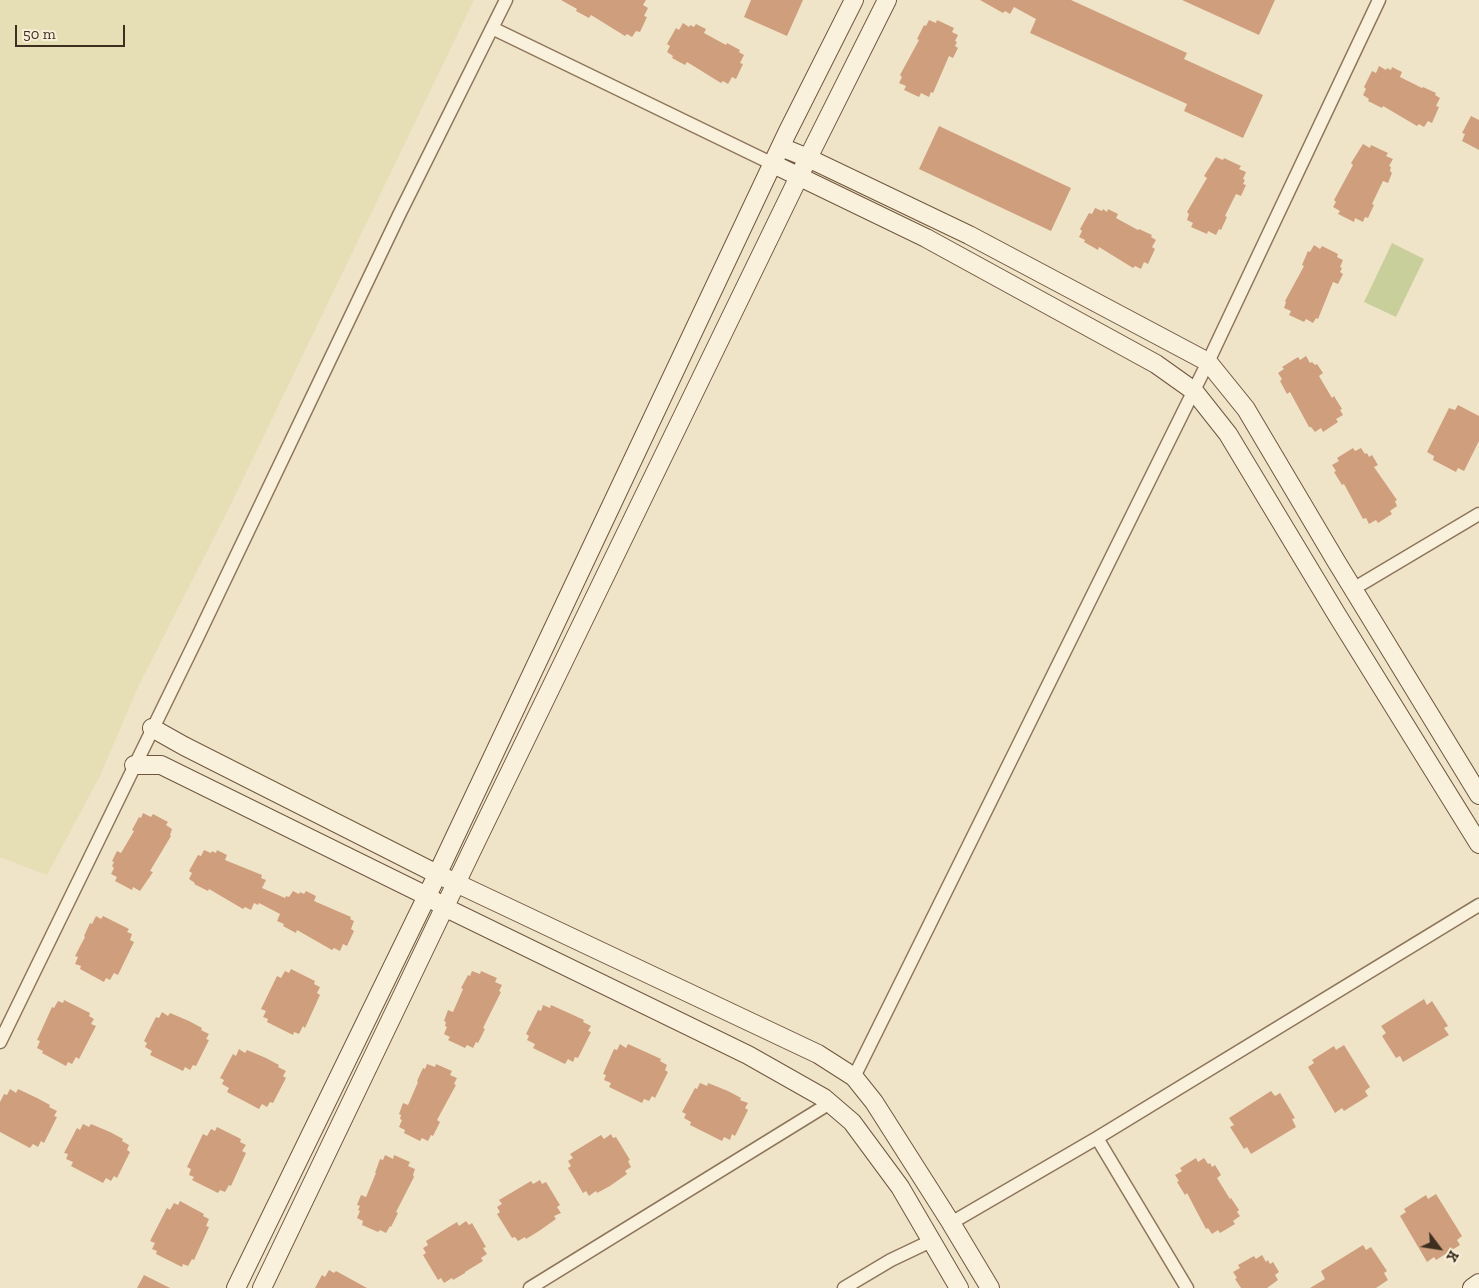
<!DOCTYPE html>
<style>
body{margin:0}
#map{position:relative;width:1479px;height:1288px;overflow:hidden;background:#f0e4c8;font-family:"Zilla Slab",serif}
canvas{display:block}
.north{position:absolute;left:1414px;top:1223px;width:50px;height:50px;-webkit-text-stroke:4px #f7eed8;paint-order:stroke;rotate:121deg;font-size:14px;font-weight:700;line-height:20px;text-align:center;color:#3d2e20}
.north::after{content:'';display:block;margin:auto;width:18px;height:22px;background:#3d2e20;clip-path:polygon(50% 0,100% 100%,50% 72%,0 100%)}
.scale{position:absolute;left:15px;top:25px;width:110px;height:22px;box-sizing:border-box;border:2px solid #3d2e20;border-top:0;padding-left:6px;font-size:15px;line-height:18px;white-space:nowrap;color:#3d2e20;-webkit-text-stroke:4px #f7eed8;paint-order:stroke}
</style>
<div id="map">
<canvas width="1479" height="1288"></canvas>
<div class="north">K</div>
<div class="scale">50 m</div>
</div>
<script>
const c = document.querySelector('canvas').getContext('2d');
c.lineJoin = 'round';
function fill(path, color) { c.fillStyle = color; c.fill(path, 'evenodd'); }
const shape = rows => new Path2D(rows.map(r => 'M' + r).join(''));
function strokePath(path, color, width, dash) { c.strokeStyle = color; c.lineWidth = width; c.lineCap = dash ? 'butt' : 'round'; c.setLineDash(dash || []); c.stroke(path); }
fill(shape([
 [0,0,474,0,230,506,138,687,100,776,47,875,0,857]
]), '#e6deb5');
fill(shape([
 [1392,243,1424,259,1396,317,1364,302]
]), '#c9cf9b');
fill(shape([
 [561,0,646,0,643,5,648,8,644,16,647,17,640,32,636,31,632,37,627,34,625,36,591,15,589,18,576,11,577,9],
 [751,0,803,0,787,36,744,17],
 [980,0,1071,0,1187,53,1184,59,1263,95,1243,138,1184,111,1187,104,1030,33,1036,19,1014,7,1010,14,1005,11,1003,13],
 [1182,0,1275,0,1259,35],
 [929,20,936,23,937,20,954,28,952,32,958,35,955,41,957,42,955,46,958,48,953,58,949,56,933,93,931,92,929,97,921,93,919,97,904,90,906,86,899,83,902,77,900,75,919,40,917,39,924,25,926,26],
 [683,23,689,27,690,25,694,27,696,24,706,29,704,33,726,45,727,43,740,50,739,52,744,55,740,63,743,64,736,79,732,77,728,84,723,81,721,83,687,62,685,65,672,58,673,56,667,52,670,46,667,44,676,28,679,30],
 [1379,66,1386,70,1387,68,1391,70,1392,67,1402,72,1400,77,1422,88,1423,87,1436,93,1435,95,1440,98,1436,106,1439,107,1432,123,1428,121,1424,127,1419,124,1417,126,1383,106,1382,108,1368,101,1369,99,1363,95,1366,89,1364,87,1372,71,1376,73],
 [1471,116,1479,120,1479,150,1462,141,1465,134,1462,133],
 [939,126,1071,188,1051,231,919,169],
 [1363,144,1370,148,1371,145,1388,153,1386,156,1393,159,1389,166,1391,167,1390,171,1392,173,1388,183,1383,181,1372,204,1374,205,1368,218,1365,217,1363,222,1355,218,1354,222,1338,214,1340,211,1333,207,1336,202,1334,200,1353,165,1351,163],
 [1216,157,1223,160,1224,158,1241,166,1239,169,1246,172,1243,179,1245,180,1243,184,1246,185,1241,196,1236,194,1225,216,1227,217,1221,230,1219,229,1216,235,1208,231,1207,234,1191,227,1193,223,1187,220,1189,214,1187,212,1207,178,1204,176],
 [1095,208,1102,211,1103,209,1107,212,1108,209,1118,214,1116,218,1138,230,1139,229,1152,235,1151,237,1156,240,1152,247,1155,249,1148,264,1144,262,1141,269,1135,266,1133,268,1099,247,1098,250,1084,242,1085,240,1079,237,1082,231,1080,229,1089,213,1092,214],
 [1314,245,1320,249,1322,246,1338,254,1337,257,1343,260,1340,267,1342,268,1340,272,1343,274,1338,284,1333,282,1318,319,1316,318,1313,323,1306,319,1304,322,1289,315,1291,311,1284,308,1286,302,1285,301,1304,266,1302,265,1308,251,1310,252],
 [1306,356,1310,363,1312,362,1315,365,1317,364,1323,373,1319,376,1332,398,1334,396,1342,409,1340,410,1343,415,1336,419,1338,422,1323,432,1321,428,1315,432,1311,427,1309,427,1290,392,1287,394,1280,381,1282,379,1278,373,1284,369,1282,367,1298,357,1300,360],
 [1458,405,1479,416,1479,441,1464,471,1458,468,1456,472,1433,460,1434,456,1427,452,1449,408,1455,410],
 [1353,448,1355,451,1361,448,1365,454,1367,453,1369,457,1372,455,1378,465,1374,467,1397,500,1395,501,1397,506,1390,511,1392,514,1378,523,1376,520,1369,524,1366,518,1363,519,1344,484,1342,485,1334,472,1336,471,1332,465,1339,461,1337,458],
 [143,813,151,817,153,814,168,822,166,825,172,829,170,835,171,836,150,871,153,872,140,891,133,887,132,890,115,881,117,877,111,874,114,868,112,866,114,862,112,861,117,851,121,853,134,831,132,830,139,817,141,818],
 [204,850,211,853,212,851,216,853,217,850,227,855,225,860,262,875,261,878,266,880,262,888,285,898,286,896,289,897,293,891,299,894,300,892,304,894,306,891,316,896,314,901,351,917,350,919,354,921,351,929,354,931,347,946,343,944,340,951,334,948,332,950,297,930,296,933,283,926,284,924,277,921,280,914,259,903,258,905,254,903,251,910,245,907,243,909,209,889,208,891,194,884,195,883,189,879,192,873,189,871,198,855,201,856],
 [96,916,101,919,103,916,129,929,127,932,132,934,130,940,134,942,118,975,114,973,110,980,106,978,104,982,80,969,81,966,75,964,78,957,75,956,85,937,84,936,90,923,92,924],
 [291,969,315,981,314,984,320,987,317,993,320,995,305,1028,303,1026,299,1034,294,1032,293,1035,267,1022,268,1019,263,1017,266,1011,261,1009,277,976,281,978,285,971,289,973],
 [472,971,480,974,481,971,497,978,495,982,502,985,499,991,501,992,483,1028,485,1029,478,1043,476,1042,473,1048,467,1045,465,1048,448,1040,450,1037,444,1034,447,1027,445,1026,446,1022,444,1021,448,1010,453,1012,463,989,461,988,468,975,470,976],
 [1424,999,1427,1005,1432,1001,1448,1026,1444,1028,1449,1035,1403,1062,1400,1056,1396,1058,1382,1036,1386,1033,1381,1026],
 [64,1000,90,1013,89,1016,94,1019,91,1024,96,1026,79,1059,76,1057,72,1064,68,1062,66,1066,42,1053,43,1051,37,1048,40,1041,37,1040,52,1007,54,1008,58,1001,63,1003],
 [543,1005,550,1008,551,1005,571,1014,584,1020,583,1022,591,1026,588,1031,591,1032,578,1058,575,1057,573,1062,568,1059,565,1064,533,1048,535,1044,527,1040,529,1036,526,1034,538,1010,541,1011],
 [162,1012,168,1016,170,1013,189,1021,202,1028,201,1030,209,1034,206,1039,209,1040,196,1066,193,1065,190,1070,185,1067,183,1071,150,1055,152,1051,145,1047,147,1043,144,1041,156,1017,159,1018],
 [620,1044,626,1048,628,1044,648,1053,661,1059,660,1061,667,1065,665,1070,668,1072,655,1098,652,1096,649,1101,644,1099,642,1103,609,1087,611,1083,604,1080,606,1075,603,1074,614,1049,617,1050],
 [1344,1045,1370,1087,1365,1091,1368,1096,1344,1111,1342,1108,1335,1113,1308,1067,1314,1063,1312,1060,1334,1046,1336,1050],
 [239,1049,245,1053,247,1050,266,1058,279,1065,278,1067,286,1071,283,1076,286,1078,273,1103,270,1102,267,1107,262,1104,259,1109,227,1092,229,1088,222,1084,224,1080,220,1078,233,1054,236,1056],
 [427,1064,435,1067,436,1064,452,1071,450,1075,457,1078,454,1084,456,1085,437,1120,440,1122,433,1136,431,1135,428,1141,422,1138,420,1141,404,1133,405,1130,399,1127,402,1120,400,1119,401,1115,399,1114,403,1103,408,1105,418,1082,417,1081,423,1068,425,1069],
 [700,1083,707,1086,708,1083,728,1091,741,1098,740,1100,748,1103,745,1108,748,1110,735,1136,732,1134,730,1140,724,1137,722,1141,690,1125,691,1122,684,1118,686,1114,682,1112,695,1088,697,1089],
 [10,1089,16,1093,18,1089,37,1098,50,1105,49,1107,57,1111,54,1116,57,1117,44,1143,41,1141,38,1147,33,1144,30,1148,0,1132,0,1102,4,1094,7,1095],
 [1271,1091,1275,1096,1280,1093,1295,1118,1292,1119,1296,1127,1251,1154,1247,1147,1244,1149,1230,1127,1234,1125,1229,1118],
 [83,1124,89,1127,91,1124,110,1132,123,1139,122,1141,129,1145,127,1150,130,1152,117,1178,114,1176,111,1181,106,1178,103,1183,71,1166,73,1162,66,1159,68,1154,64,1153,77,1128,80,1130],
 [217,1127,241,1139,240,1142,246,1145,242,1151,246,1153,231,1186,229,1185,225,1192,220,1190,218,1193,192,1180,194,1177,189,1175,191,1169,187,1167,203,1134,207,1136,211,1129,215,1131],
 [611,1134,613,1138,616,1137,630,1160,628,1161,631,1167,625,1171,627,1174,610,1186,597,1193,596,1191,589,1196,586,1191,583,1193,568,1168,571,1166,568,1161,573,1158,570,1154,601,1135,604,1139],
 [385,1155,393,1159,394,1155,410,1162,408,1166,415,1169,413,1175,414,1177,396,1212,398,1213,391,1227,390,1226,386,1233,380,1230,378,1232,362,1225,363,1221,357,1218,360,1211,358,1210,360,1206,357,1205,361,1195,366,1197,376,1173,375,1173,380,1159,383,1160],
 [1196,1158,1198,1162,1204,1158,1208,1164,1210,1163,1212,1167,1215,1165,1221,1175,1217,1178,1230,1199,1231,1198,1239,1210,1237,1212,1240,1216,1233,1221,1235,1224,1220,1233,1218,1230,1212,1234,1208,1228,1206,1229,1187,1193,1185,1195,1177,1182,1179,1181,1175,1175,1182,1171,1180,1168],
 [540,1180,542,1184,546,1182,560,1205,557,1207,561,1213,554,1216,556,1219,539,1231,526,1239,525,1237,518,1241,515,1237,512,1238,497,1214,500,1212,497,1207,502,1204,499,1200,531,1181,533,1184],
 [1436,1194,1462,1236,1457,1240,1460,1245,1436,1260,1434,1257,1427,1262,1400,1216,1406,1212,1404,1209,1426,1195,1428,1199],
 [180,1201,204,1214,203,1216,209,1219,206,1226,209,1227,194,1260,192,1259,188,1266,183,1264,182,1267,156,1254,157,1251,152,1249,155,1243,150,1241,167,1208,170,1210,174,1203,178,1205],
 [466,1221,469,1225,472,1223,486,1247,483,1248,487,1254,481,1258,483,1261,465,1272,465,1273,453,1280,452,1278,444,1283,441,1278,438,1280,423,1255,426,1253,423,1248,428,1245,426,1241,457,1222,459,1226],
 [1363,1245,1366,1250,1371,1247,1387,1271,1384,1273,1388,1280,1376,1288,1310,1288,1325,1279,1321,1271],
 [1262,1255,1266,1262,1268,1260,1270,1264,1273,1262,1279,1272,1275,1275,1278,1280,1267,1288,1241,1288,1235,1279,1237,1278,1233,1272,1240,1268,1238,1265,1254,1256,1256,1259],
 [329,1270,334,1273,336,1271,367,1288,315,1288,322,1275,325,1277],
 [144,1275,170,1288,137,1288]
]), '#cf9f7d');
const street = shape([
 [492,28,773,164],
 [1353,589,1479,514],
 [0,1042,198,636,399,215,506,0],
 [854,1077,1208,362,1379,0],
 [1097,1138,1187,1288],
 [951,1223,1097,1138,1479,905],
 [530,1288,830,1103],
 [844,1288,891,1260,931,1241]
]);
const secondary = shape([
 [781,147,808,158,969,235,1208,362,1246,409,1336,561,1479,795],
 [773,164,926,238,1156,364,1194,391,1228,434,1337,615,1479,844],
 [152,728,184,746,437,874,818,1054,854,1077,874,1102,951,1223,990,1288],
 [134,765,161,765,427,896,444,907,748,1055,824,1098,852,1122,900,1187,959,1288],
 [236,1288,427,896,787,133,854,0],
 [262,1288,472,850,808,158,887,0],
 [1472,1288,1479,1283]
]);
strokePath(street, '#8d765c', 15);
strokePath(secondary, '#6f573f', 20);
strokePath(street, '#faf1dc', 12);
strokePath(secondary, '#faf1dc', 18);
</script>
